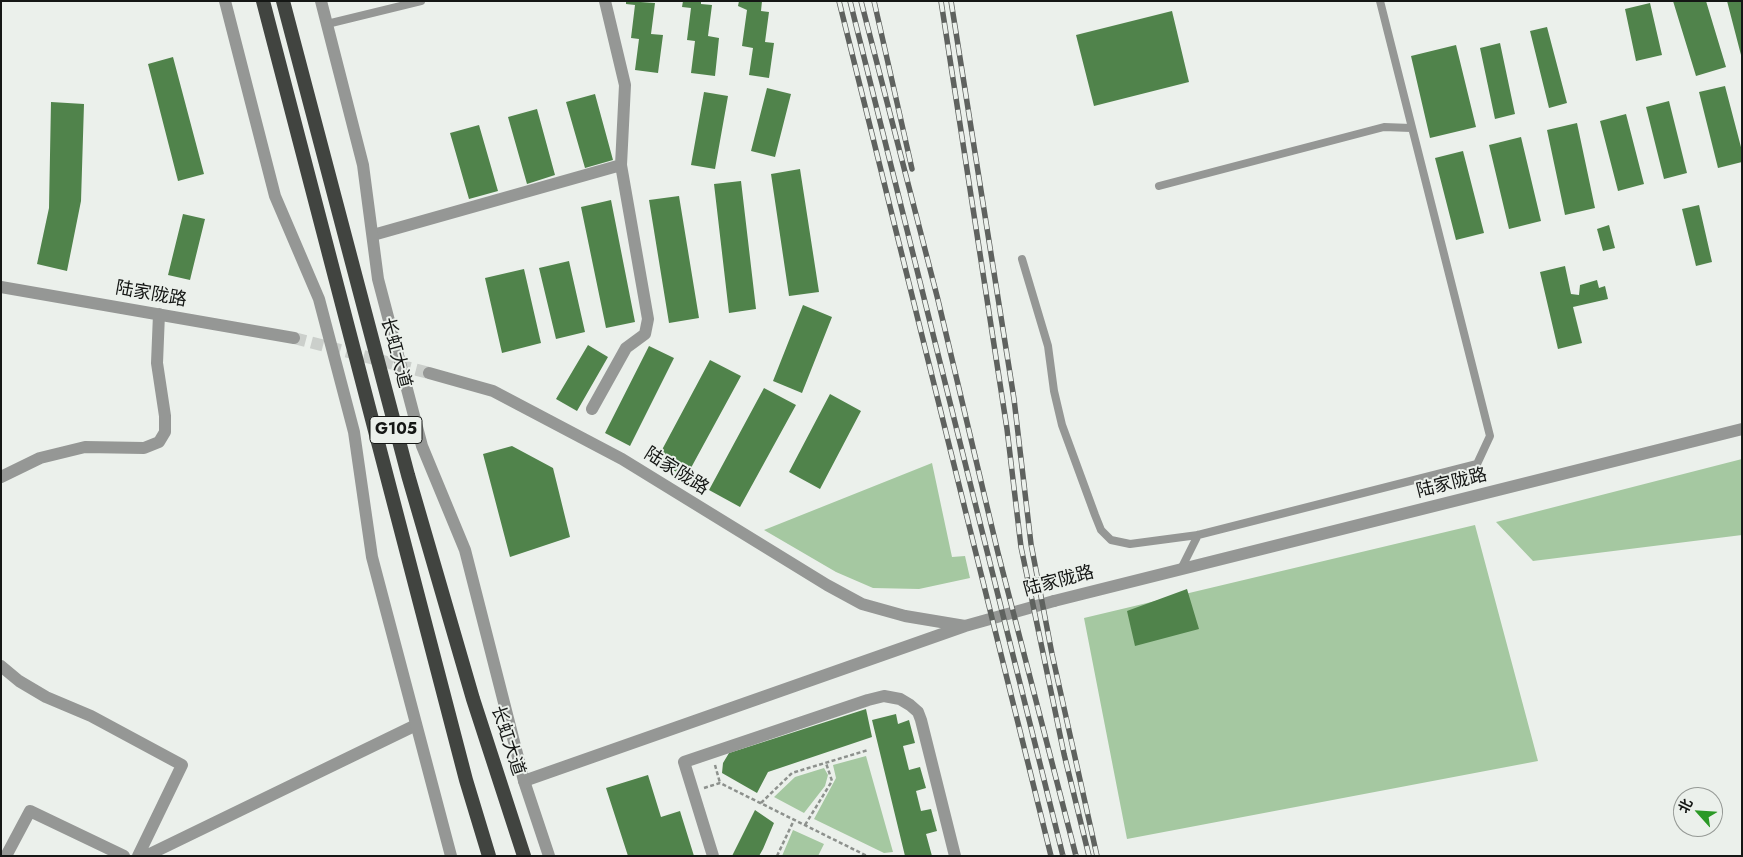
<!DOCTYPE html>
<meta charset="utf-8">
<style>
body{margin:0}
#map{position:relative;width:1743px;height:857px;overflow:hidden;background:#ebf0eb;font-family:Jost,"Noto Sans SC",sans-serif}
canvas{display:block}
.frame{position:absolute;inset:0;border:2px solid #151715;pointer-events:none}
.north{position:absolute;left:1673px;top:787px;width:50px;height:50px;box-sizing:border-box;background:#ebf0eb;border:1px solid #959995;border-radius:50%;rotate:296deg;font-size:14px;font-weight:700;line-height:20px;text-align:center;color:#151715}
.north::after{content:'';display:block;margin:auto;width:18px;height:22px;background:#2b9926;clip-path:polygon(50% 0,100% 100%,50% 72%,0 100%)}
</style>
<div id="map">
<canvas width="1743" height="857"></canvas>
<div class="frame"></div>
<div class="north">北</div>
</div>
<script>
const c = document.querySelector('canvas').getContext('2d');
c.lineJoin = 'round';
function fill(path, color) { c.fillStyle = color; c.fill(path, 'evenodd'); }
const shape = rows => new Path2D(rows.map(r => 'M' + r).join(''));
function strokePath(path, color, width, dash) { c.strokeStyle = color; c.lineWidth = width; c.lineCap = dash ? 'butt' : 'round'; c.setLineDash(dash || []); c.stroke(path); }
function label(font, color, halo, rows, align = 'center') {
  c.font = font + ' Jost,"Noto Sans SC",sans-serif'; c.lineWidth = 4; c.setLineDash([]); c.textBaseline = 'middle'; c.strokeStyle = halo; c.fillStyle = color; for (const [text, x, y, turn = 0] of rows) {
    c.save(); c.translate(x, y); c.rotate((+turn || 0) * Math.PI / 180); c.textAlign = isNaN(turn) ? turn : align; if (halo) c.strokeText(text, 0, 0); c.fillText(text, 0, 0); c.restore();
  }
}
fill(shape([
 [1742,459,1742,535,1533,561,1496,522],
 [932,463,952,557,965,556,970,578,919,589,873,588,836,572,764,530],
 [1475,525,1538,761,1127,839,1084,618],
 [866,756,893,852,884,853,814,819,836,778,833,765],
 [824,768,828,775,825,786,804,813,774,797,795,777],
 [793,830,824,844,818,856,782,856]
]), '#a5c8a1');
fill(shape([
 [626,1,655,3,651,34,663,35,658,73,635,70,639,39,631,38,635,5,626,4],
 [683,1,701,1,701,4,712,5,708,36,719,38,715,76,691,73,695,41,687,40,691,8,682,7],
 [739,1,762,1,761,11,769,12,765,42,774,43,769,78,749,75,753,48,742,46,747,10,738,6],
 [1673,1,1706,1,1726,67,1696,76],
 [1727,1,1742,1,1742,55,1741,55],
 [1650,3,1662,55,1636,61,1625,9],
 [1172,11,1189,82,1094,106,1076,35],
 [1547,27,1567,103,1549,108,1530,31],
 [1500,43,1515,114,1495,119,1480,48],
 [1456,45,1476,127,1430,138,1411,56],
 [173,57,204,174,178,181,148,64],
 [1725,86,1742,151,1742,162,1718,168,1699,92],
 [767,88,791,94,775,157,751,151],
 [704,92,728,96,715,169,691,165],
 [595,94,613,160,585,168,566,102],
 [1669,101,1687,173,1664,179,1646,107],
 [51,102,84,104,81,201,67,271,37,264,49,208],
 [537,109,555,175,527,184,508,117],
 [1626,114,1644,184,1618,191,1600,121],
 [1577,123,1595,208,1565,215,1547,130],
 [479,125,498,191,469,199,450,133],
 [1521,137,1541,221,1509,229,1489,145],
 [1463,151,1484,233,1456,240,1435,158],
 [800,169,819,292,789,296,771,174],
 [741,181,756,309,729,313,714,184],
 [679,196,699,318,669,323,649,200],
 [611,200,635,322,606,328,581,207],
 [1699,205,1712,262,1696,266,1682,209],
 [183,214,205,219,190,280,168,275],
 [1609,225,1615,248,1603,251,1597,229],
 [569,261,585,332,556,339,539,268],
 [1565,266,1571,294,1579,295,1580,285,1597,280,1599,288,1605,286,1608,299,1573,307,1582,343,1558,349,1540,272],
 [524,269,541,343,502,353,485,278],
 [803,305,832,317,802,393,773,381],
 [588,345,608,357,577,411,556,399],
 [649,346,674,358,630,446,605,433],
 [710,360,741,376,686,477,656,461],
 [764,388,796,405,740,507,709,490],
 [830,394,861,411,820,489,789,472],
 [512,446,553,468,570,537,510,557,483,454],
 [1187,589,1199,629,1135,646,1127,611],
 [866,709,872,737,768,772,757,793,722,773,723,763,729,753],
 [896,714,898,724,909,720,915,743,903,746,909,770,920,767,926,788,916,791,921,811,931,809,937,831,926,834,932,856,905,856,872,720],
 [648,775,661,817,680,811,694,856,628,856,606,788],
 [755,810,774,823,763,849,759,856,732,856]
]), '#50834b');
strokePath(shape([
 [294,338,429,373]
]), '#cbcfcb', 12, [12, 6]);
strokePath(shape([
 [715,765,720,783],
 [704,788,720,783,867,856],
 [761,803,792,773,868,750],
 [805,825,832,781,826,763],
 [777,856,794,820]
]), '#8d918d', 2.5, [4, 2.5]);
strokePath(shape([
 [327,24,421,1],
 [1159,186,1384,127,1411,128],
 [1022,259,1048,346,1054,391,1062,425,1095,515,1101,530,1111,540,1130,544,1198,535,1477,464,1490,436,1380,1],
 [1181,569,1198,535]
]), '#959795', 8);
strokePath(shape([
 [373,235,621,165],
 [1,287,294,338],
 [429,373,493,391,622,459,827,585,862,604,905,616,965,626],
 [592,409,626,348,645,334,648,319,621,165,625,85,605,1],
 [1,477,40,458,85,447,144,448,159,442,165,432,165,416,157,363,159,314],
 [1,666,19,681,46,697,91,716,182,765,138,856],
 [524,781,965,626,1054,601],
 [6,856,30,811,124,856],
 [146,856,416,725],
 [713,856,684,762,868,700,884,696,900,699,910,705,918,712,921,720,955,856]
]), '#959795', 12);
strokePath(shape([
 [225,1,275,196,319,299,354,432,372,557,451,856],
 [321,1,363,165,378,279,422,446,465,550,524,781,549,856],
 [1054,601,1742,429]
]), '#959795', 12);
strokePath(shape([
 [263,1,466,780,489,856],
 [283,1,408,475,473,699,524,856]
]), '#414440', 14);
const rail = shape([
 [839,1,1051,856],
 [850,1,1063,856],
 [861,1,938,300,998,553,1076,856],
 [874,1,912,169],
 [941,1,1007,429,1021,547,1064,754,1089,856],
 [951,1,1014,399,1031,544,1052,654,1097,856]
]);
strokePath(rail, '#5f625f', 5.5);
strokePath(rail, '#ebf0eb', 4, [11]);
for (const [x, y, w] of [
 [396,430,52]
]) { const box = new Path2D(); box.roundRect(x - w / 2, y - 13.5, w, 27, 4); c.fillStyle = '#ebf0eb'; c.fill(box); strokePath(box, '#151715', 1); }
label('bold 16px', '#151715', null, [
 ["G105",396,430]
]);
label('18px', '#151715', '#ebf0eb', [
 ["陆家陇路",151,295,10],
 ["长虹大道",395,353,75],
 ["陆家陇路",676,472,32],
 ["陆家陇路",1452,484,-14],
 ["陆家陇路",1059,582,-15],
 ["长虹大道",507,741,72]
]);
</script>
